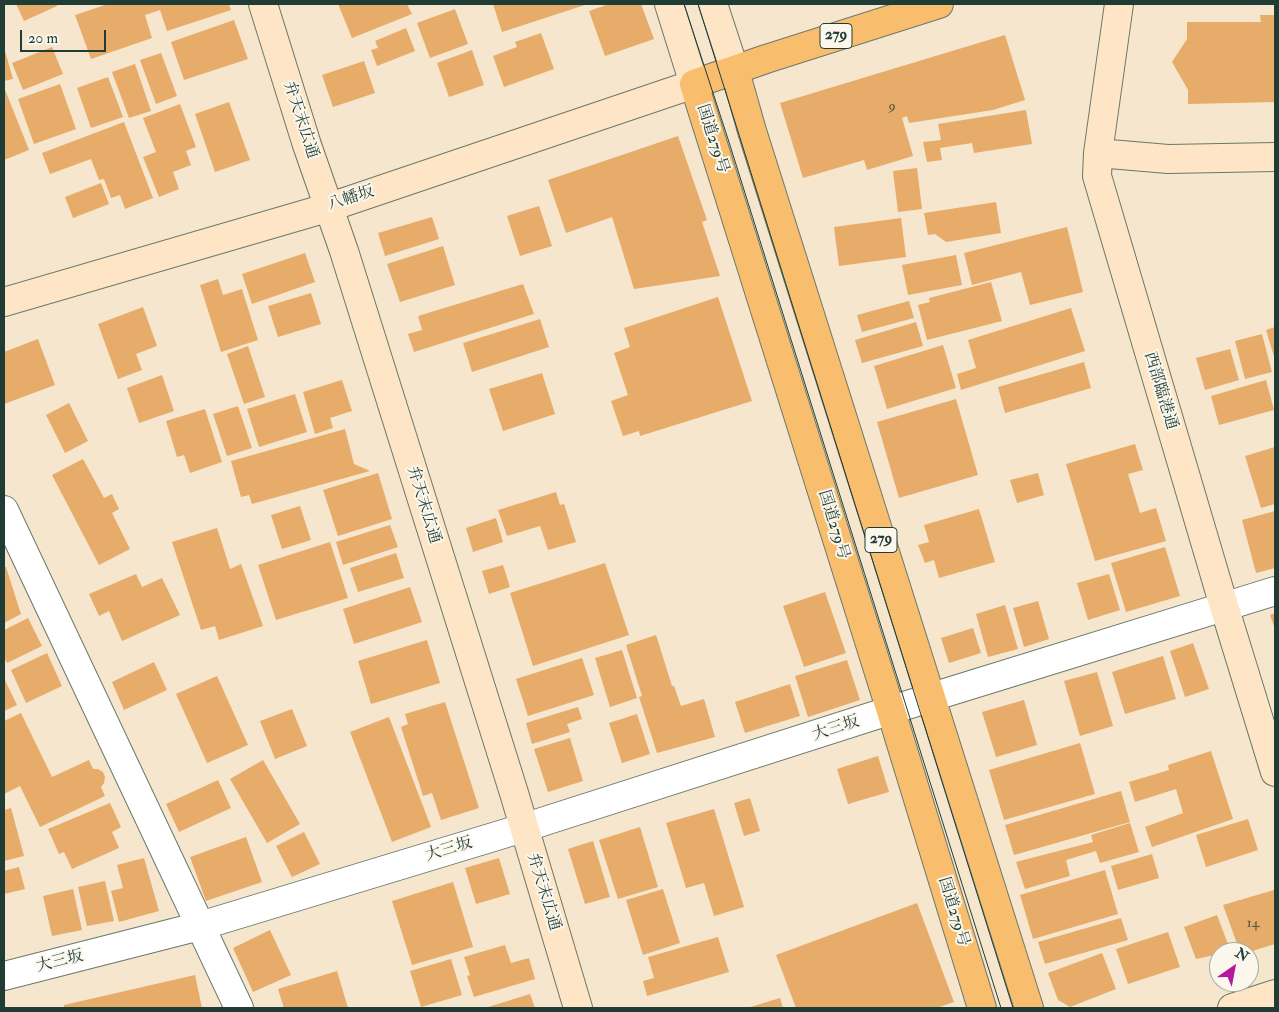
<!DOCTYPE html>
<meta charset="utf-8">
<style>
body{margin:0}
#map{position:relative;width:1279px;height:1012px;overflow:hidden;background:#f5e6cd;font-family:"IM FELL Double Pica",serif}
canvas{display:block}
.frame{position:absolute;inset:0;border:5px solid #1f3d34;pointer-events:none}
.north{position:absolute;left:1209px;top:942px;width:50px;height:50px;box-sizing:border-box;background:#fbf7ec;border:1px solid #a3ada2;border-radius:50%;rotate:33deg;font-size:14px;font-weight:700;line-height:20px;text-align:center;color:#1f3d34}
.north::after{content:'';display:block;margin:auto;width:18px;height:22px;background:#b5179e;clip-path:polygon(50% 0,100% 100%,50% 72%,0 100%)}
.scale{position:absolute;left:20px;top:30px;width:86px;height:22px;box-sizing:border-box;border:2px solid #1f3d34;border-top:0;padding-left:6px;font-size:15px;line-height:18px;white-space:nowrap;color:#1f3d34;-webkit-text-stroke:4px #fbf7ec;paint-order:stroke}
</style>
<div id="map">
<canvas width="1279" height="1012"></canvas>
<div class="frame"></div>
<div class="north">N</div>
<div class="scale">20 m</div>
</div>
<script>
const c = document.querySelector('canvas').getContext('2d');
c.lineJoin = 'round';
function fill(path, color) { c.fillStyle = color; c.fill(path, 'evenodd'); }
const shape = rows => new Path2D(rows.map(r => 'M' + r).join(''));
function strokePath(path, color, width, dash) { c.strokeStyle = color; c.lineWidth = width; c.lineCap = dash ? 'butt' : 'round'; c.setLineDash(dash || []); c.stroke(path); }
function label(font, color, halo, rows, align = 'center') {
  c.font = font + ' "IM FELL Double Pica","Noto Serif JP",serif'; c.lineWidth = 4; c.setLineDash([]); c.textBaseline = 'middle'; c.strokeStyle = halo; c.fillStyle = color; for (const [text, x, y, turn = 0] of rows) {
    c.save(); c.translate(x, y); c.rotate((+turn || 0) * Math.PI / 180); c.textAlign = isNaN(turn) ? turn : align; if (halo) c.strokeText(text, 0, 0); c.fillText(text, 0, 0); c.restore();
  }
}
fill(shape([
 [16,4,56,4,57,6,24,21],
 [108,4,229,4,231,10,167,31,160,10,145,15,152,38,91,59,75,15],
 [338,4,407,4,412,14,352,38],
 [493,4,588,4,502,32],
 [609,4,641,4,654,39,605,56,589,11],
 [455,9,468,44,430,58,417,23],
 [1260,15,1275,15,1275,102,1188,104,1188,90,1172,62,1187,39,1187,22,1261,22],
 [234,20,248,59,184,80,171,42],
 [406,28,415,51,377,66,371,50,378,48,375,41],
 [541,33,554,69,504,87,493,56,517,47,515,42],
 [1005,35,1025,100,993,110,909,123,907,116,902,118,913,156,867,170,864,160,803,178,780,103],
 [4,47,13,79,4,81],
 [52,47,63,74,23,90,12,63],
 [472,50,484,85,449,97,437,63],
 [161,53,177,96,156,104,140,60],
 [364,61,375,93,333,107,322,75],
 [135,64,151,111,129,118,112,72],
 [108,77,123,117,91,128,77,88],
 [60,84,76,129,34,144,18,99],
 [4,87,29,150,4,160],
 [229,102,250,160,215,172,195,114],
 [180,104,196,147,186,151,191,165,173,172,179,189,159,197,143,157,156,152,143,118],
 [1026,110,1032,144,974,153,972,143,940,148,942,160,927,162,923,142,941,140,938,124],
 [124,122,153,198,125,209,120,195,111,198,104,179,99,180,91,159,50,174,42,153],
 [678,136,707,220,702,222,720,276,634,289,612,217,566,233,548,180],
 [917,168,922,209,898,212,893,171],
 [101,183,109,204,73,218,65,197],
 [996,202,1001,233,946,242,935,234,928,235,924,213],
 [539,206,552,246,520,256,507,216],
 [432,217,439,239,385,256,378,233],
 [901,218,906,257,839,266,834,227],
 [1067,227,1083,292,1030,305,1021,272,972,285,964,253],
 [443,246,455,285,400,302,387,264],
 [305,253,315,282,252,304,242,274],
 [956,255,962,285,908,295,902,265],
 [218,279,223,295,242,289,258,340,221,352,200,285],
 [991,282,1002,321,927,340,918,305,930,302,929,298],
 [523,284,534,314,414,352,408,334,422,330,418,316],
 [311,293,321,324,278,337,268,306],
 [718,297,752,401,640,436,639,431,623,436,611,401,628,395,614,353,630,347,624,328],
 [909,301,914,318,862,332,857,315],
 [143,307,157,346,136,354,142,370,118,379,98,324],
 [1071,308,1085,351,961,390,957,374,976,368,968,340],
 [540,319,549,347,472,372,463,343],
 [916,322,923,346,862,363,855,340],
 [1275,327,1275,360,1266,330],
 [1262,334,1272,372,1245,379,1235,341],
 [38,339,55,385,4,404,4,352],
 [943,345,956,388,887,409,874,366],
 [248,346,265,397,244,404,227,354],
 [1230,349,1239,380,1205,390,1196,358],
 [1084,362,1091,388,1005,413,998,387],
 [542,373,555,414,503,431,489,389],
 [162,375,174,411,139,423,127,388],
 [342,380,352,411,330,418,333,428,315,434,303,392],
 [1266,380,1274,410,1219,425,1211,396],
 [295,394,307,432,259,447,247,409],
 [956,399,978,475,899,498,877,422],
 [69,403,88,441,65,453,46,415],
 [238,406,252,448,227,456,213,414],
 [205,409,222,462,190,473,184,455,177,457,166,421],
 [345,429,354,464,370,471,252,504,249,495,241,497,231,461],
 [1135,444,1143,470,1128,474,1140,513,1156,508,1166,541,1095,561,1066,464],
 [1275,447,1275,504,1261,508,1245,456],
 [83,459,104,498,112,494,119,509,112,513,130,549,99,565,52,475],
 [378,473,392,519,338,536,323,490],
 [1038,473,1044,495,1017,503,1010,480],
 [556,492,560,505,564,504,576,542,548,550,540,526,507,536,498,510],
 [300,506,311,540,282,549,271,515],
 [979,509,995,562,939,578,934,560,925,563,918,545,929,542,924,525],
 [1275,511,1275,568,1256,573,1242,520],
 [496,518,503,542,473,552,466,528],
 [390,525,398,547,343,565,336,542],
 [217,528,230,569,241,564,263,626,219,640,215,626,201,630,172,542],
 [330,542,348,598,276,620,258,565],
 [1165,547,1180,596,1126,612,1111,563],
 [396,553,404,578,358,592,350,568],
 [605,563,629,635,533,666,510,593],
 [503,565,510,587,489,594,482,571],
 [4,567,6,567,21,614,4,623],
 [136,574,142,587,162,578,180,615,122,641,109,611,99,616,89,594],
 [1109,574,1120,610,1088,620,1077,583],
 [410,587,422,622,354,644,343,609],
 [825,592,846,653,804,667,783,606],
 [1038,601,1049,639,1024,647,1013,608],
 [1005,605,1018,649,988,657,976,614],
 [1275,613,1275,629,1270,615],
 [28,618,42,646,7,663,4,657,4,630],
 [973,628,981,653,949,663,941,638],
 [656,635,672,686,674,686,681,706,704,699,715,737,657,753,639,697,642,696,626,645],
 [427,640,440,683,371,704,358,661],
 [1193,643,1209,689,1185,697,1170,651],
 [622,650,637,698,610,707,595,658],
 [47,653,62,686,26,703,11,670],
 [1163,656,1176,699,1125,714,1112,672],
 [582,658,594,695,528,716,516,679],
 [847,660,860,700,808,717,795,676],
 [154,662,167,690,124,710,112,682],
 [1097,672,1113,726,1080,736,1064,681],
 [217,676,248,745,207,763,176,694],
 [4,678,17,705,4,711],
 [790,684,800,716,745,733,735,702],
 [1024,700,1037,745,996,757,982,712],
 [445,702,479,808,441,820,432,793,423,796,401,727,408,724,405,714],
 [578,707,582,719,567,724,570,732,532,744,526,723],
 [292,709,307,746,275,759,260,721],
 [21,713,52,777,89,760,93,769,98,769,103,772,105,777,104,783,101,787,105,796,40,827,20,786,4,794,4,721],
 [637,714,650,754,622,763,609,723],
 [389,717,431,827,392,842,350,732],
 [570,738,583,781,548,792,534,749],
 [1080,743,1095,794,1004,820,989,770],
 [1211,751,1233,819,1152,847,1145,827,1183,813,1176,789,1135,802,1129,782,1169,770,1168,765],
 [878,756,889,792,848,804,837,769],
 [263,760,300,824,267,843,230,779],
 [218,780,231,808,179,832,166,804],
 [1121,791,1130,822,1014,855,1005,825],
 [750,798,760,831,744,836,734,803],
 [110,803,121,827,112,832,119,848,72,869,64,852,59,854,48,829],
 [11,808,24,856,4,861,4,810],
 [714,809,744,907,714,916,704,883,686,888,666,823],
 [1248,819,1258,850,1206,867,1196,835],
 [1130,823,1139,852,1100,863,1096,851,1066,860,1070,876,1025,889,1016,862,1093,842,1091,835],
 [640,827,658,887,618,899,599,840],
 [304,832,320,864,292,877,276,846],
 [246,837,262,882,206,901,190,857],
 [593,841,610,897,585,904,568,849],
 [1152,854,1159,878,1118,890,1111,866],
 [144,858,159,911,119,922,111,891,123,888,117,865],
 [499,858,510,894,476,904,465,868],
 [19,867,25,889,4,894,4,871],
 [1105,870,1118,914,1033,939,1020,895],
 [105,881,114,921,87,926,78,887],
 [453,882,473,947,412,965,392,901],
 [73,889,82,930,52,936,43,896],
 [663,889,680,943,643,955,626,900],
 [1274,890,1275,944,1249,952,1240,952,1223,905],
 [917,903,954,1002,937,1008,796,1008,776,955],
 [1217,915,1231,952,1219,952,1219,954,1196,959,1184,927],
 [1121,918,1128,940,1045,964,1038,942],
 [270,930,291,975,253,992,233,948],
 [1168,932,1180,967,1128,984,1116,949],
 [718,937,729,972,647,996,643,981,654,978,648,957],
 [505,945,511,963,529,958,535,979,474,997,467,976,470,975,464,957],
 [1102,953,1116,989,1070,1007,1058,1000,1048,973],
 [451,959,462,995,421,1007,410,971],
 [337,971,348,1008,284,1008,278,989],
 [195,975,202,1008,64,1008,64,1005],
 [530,994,535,1008,485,1008],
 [780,998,783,1008,747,1008]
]), '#e7ac6a');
const street = shape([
 [4,510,239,1008],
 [4,976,200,926,523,828,948,692,1275,591]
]);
const secondary = shape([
 [263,4,307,145,344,251,514,793,578,1008],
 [713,4,735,71],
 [1119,4,1098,153,1097,176,1224,606,1275,772],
 [1098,153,1168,159,1275,157],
 [4,302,330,207,694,84,669,4],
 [1232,1008,1275,994]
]);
const highway = shape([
 [939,4,766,59,694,84,891,711,982,1008],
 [735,71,752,131,1029,1008]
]);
strokePath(street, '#6a786a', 30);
strokePath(secondary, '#6a786a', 30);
strokePath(highway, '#6a786a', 30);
strokePath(street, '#fff', 28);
strokePath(secondary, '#fde5c5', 28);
strokePath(highway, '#f9be6d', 28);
strokePath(shape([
 [684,4,728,139,1001,1008],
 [698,4,1013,1008]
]), '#1f3d34', 1);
label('14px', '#515942', null, [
 ["9",892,107],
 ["14",1253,924]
]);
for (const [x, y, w] of [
 [836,36,32],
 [881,540,32]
]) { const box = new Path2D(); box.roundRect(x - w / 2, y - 12.5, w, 25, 4); c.fillStyle = '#fbf7ec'; c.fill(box); strokePath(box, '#1f3d34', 1); }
label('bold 15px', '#1f3d34', null, [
 ["279",836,36],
 ["279",881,540]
]);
label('16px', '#1f3d34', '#fbf7ec', [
 ["弁天末広通",300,120,72],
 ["国道279号",712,139,72],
 ["八幡坂",351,199,-18],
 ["西部臨港通",1160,391,73],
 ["弁天末広通",423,505,73],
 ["国道279号",833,525,73],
 ["大三坂",836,729,-18],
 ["大三坂",449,850,-17],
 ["弁天末広通",543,892,73],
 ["国道279号",953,912,73],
 ["大三坂",60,962,-14]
]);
</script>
